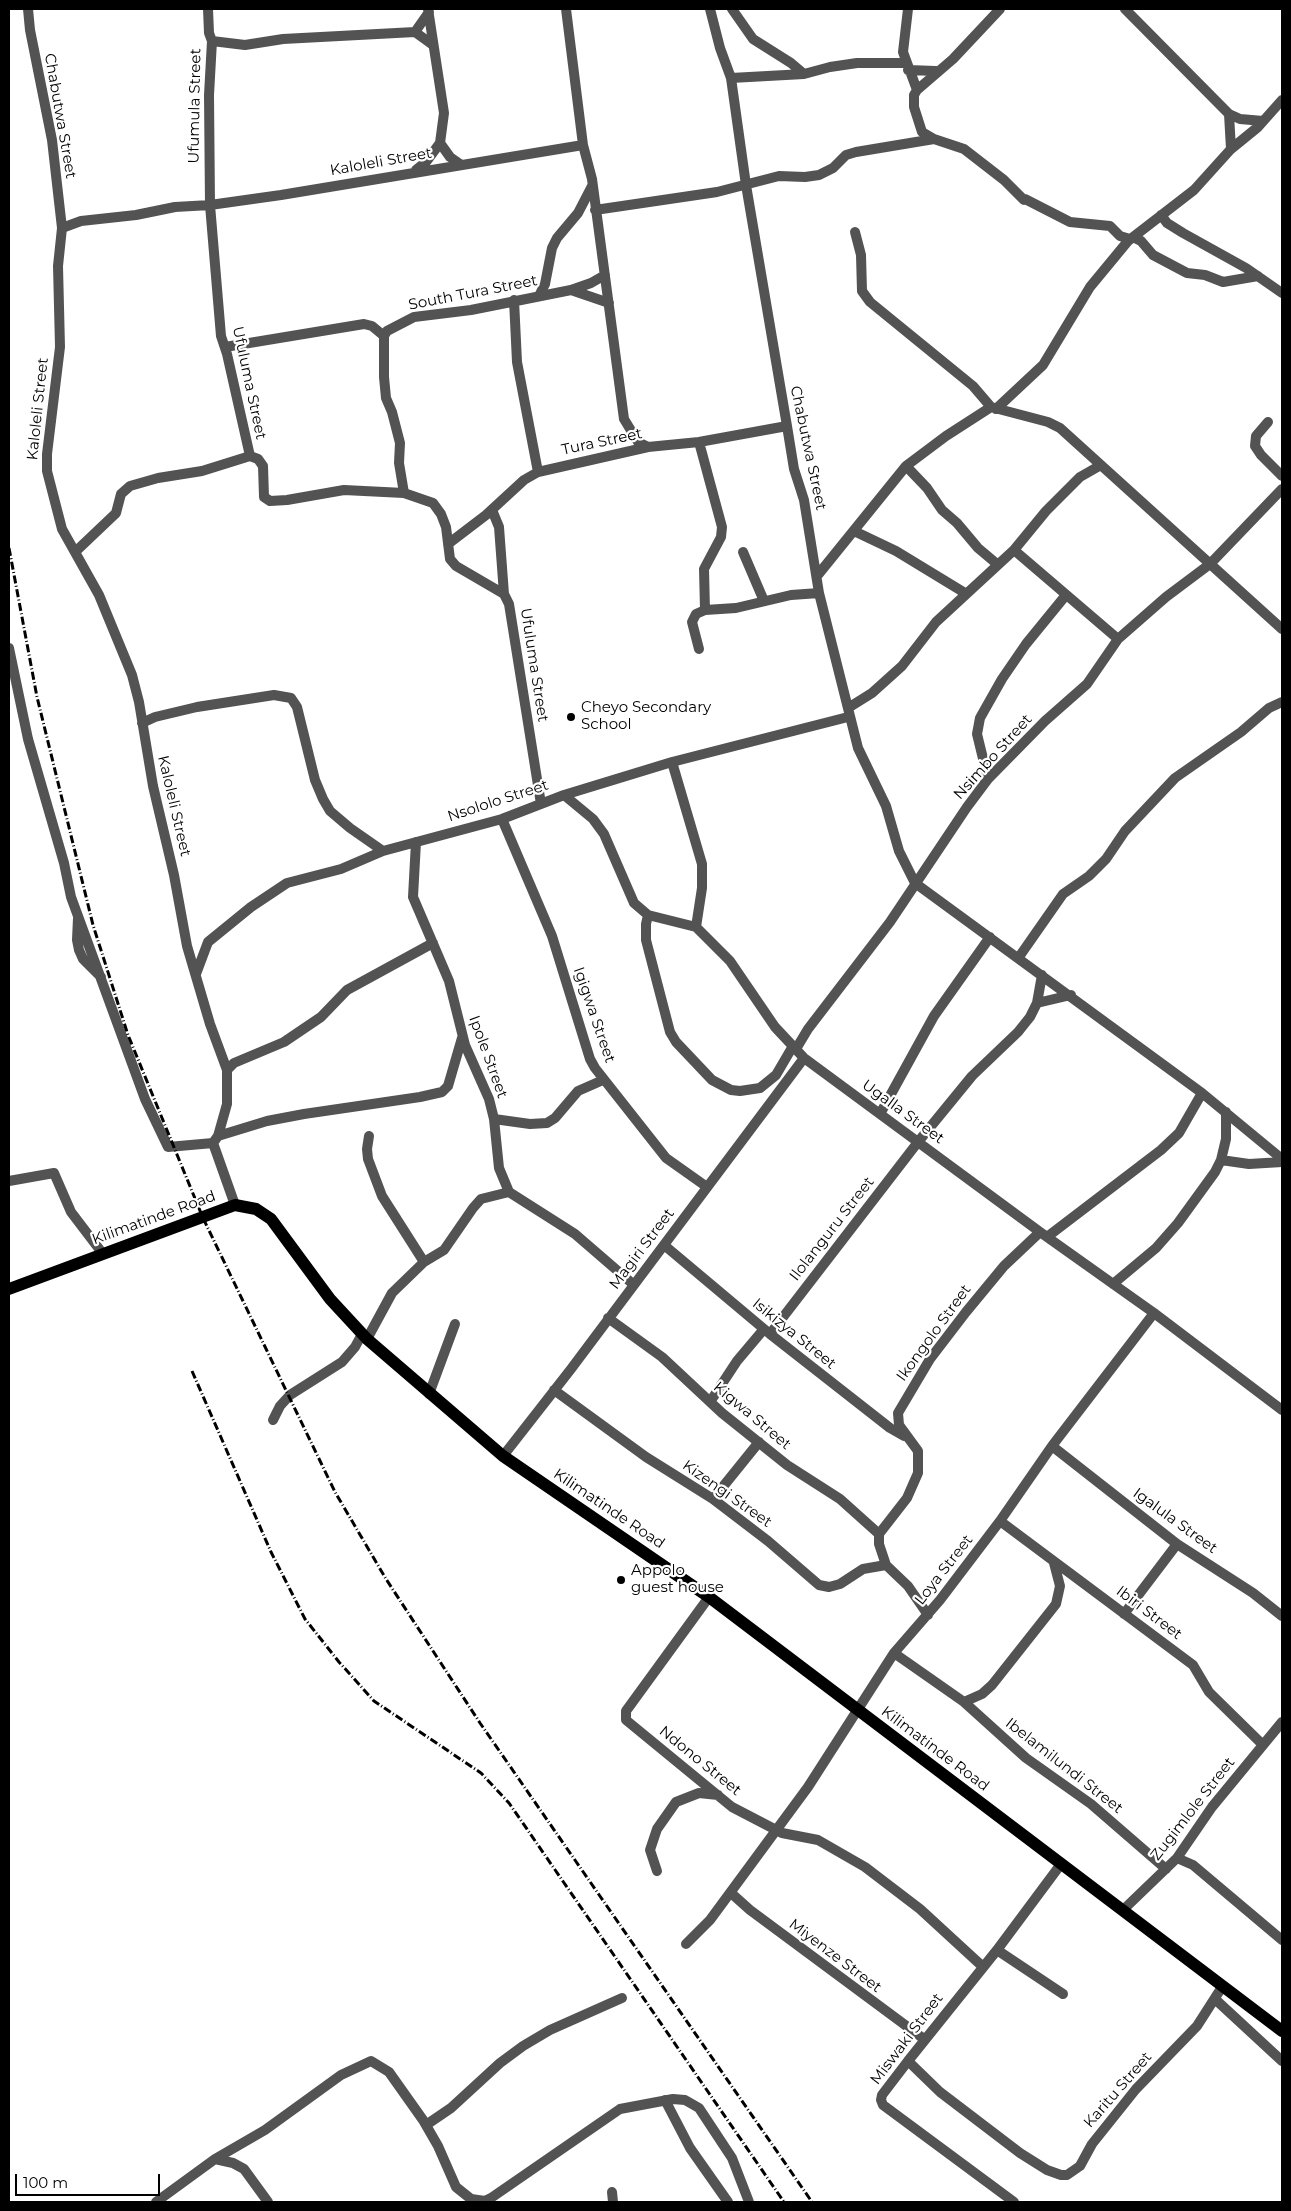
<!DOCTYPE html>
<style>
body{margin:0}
#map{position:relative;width:1291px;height:2211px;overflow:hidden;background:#fff;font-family:Montserrat,sans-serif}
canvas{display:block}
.frame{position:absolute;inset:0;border:10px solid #000;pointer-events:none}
.scale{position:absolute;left:15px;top:2174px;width:145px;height:22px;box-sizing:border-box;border:2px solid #000;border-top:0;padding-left:6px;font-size:15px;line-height:18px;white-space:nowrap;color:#000;-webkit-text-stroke:4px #fff;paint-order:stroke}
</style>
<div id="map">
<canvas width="1291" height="2211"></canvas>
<div class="frame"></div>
<div class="scale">100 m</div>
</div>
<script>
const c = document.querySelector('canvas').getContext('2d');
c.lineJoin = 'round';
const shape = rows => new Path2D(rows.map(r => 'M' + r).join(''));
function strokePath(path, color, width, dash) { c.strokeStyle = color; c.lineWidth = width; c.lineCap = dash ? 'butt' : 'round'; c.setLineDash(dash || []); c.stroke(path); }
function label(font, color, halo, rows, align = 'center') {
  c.font = font + ' Montserrat,sans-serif'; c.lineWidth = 4.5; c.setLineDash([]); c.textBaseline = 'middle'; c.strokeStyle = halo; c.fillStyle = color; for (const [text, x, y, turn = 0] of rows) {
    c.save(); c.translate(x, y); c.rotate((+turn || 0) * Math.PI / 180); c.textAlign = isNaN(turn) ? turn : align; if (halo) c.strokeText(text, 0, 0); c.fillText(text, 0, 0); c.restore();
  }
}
strokePath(shape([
 [28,9,30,30,52,140,62,228,58,266,60,347,47,454,47,471,62,529,99,595,132,675,139,702,153,786,174,875,187,946,210,1024,227,1070,227,1104,218,1136,213,1143,235,1205],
 [208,9,209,33,212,41,209,95,210,205,221,336,227,354,250,456,258,459,263,466,264,497,270,501,287,500,344,490,404,493,433,503,441,514,446,527,450,559,456,566,504,594,509,604,541,804],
 [428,9,444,113,440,143,450,157,460,164],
 [566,9,583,145,592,179,624,419,638,442,648,447],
 [710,9,720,48,731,78,746,185,787,426,794,469,804,500,819,593,858,748,886,806,899,851,915,883,1202,1093,1282,1159],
 [732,9,753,39,791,63,804,74],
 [908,9,903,52,917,90],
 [1000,9,953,59,917,90,914,95,914,107,922,132,934,139,964,149,1004,180,1024,200],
 [1125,9,1229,114,1240,119,1263,121],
 [415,32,429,12],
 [212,41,245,45,283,39,415,32,433,45],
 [908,70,936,71],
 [731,78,804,74,830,67,857,63,905,63],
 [1229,114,1231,149],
 [416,170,426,162,440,143],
 [1025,199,1070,222,1110,226,1120,236,1130,239],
 [595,210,717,192,779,176,805,177,819,175,833,168,846,155,856,152,934,139],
 [1161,215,1167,223,1183,233,1246,268,1282,293],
 [62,228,81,221,136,215,175,207,210,205,281,195,583,145],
 [855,232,861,255,862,291,870,302,973,386,991,407],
 [1133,237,1141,241,1153,255,1187,273,1205,275,1223,282,1258,276],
 [571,290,591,283,605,275],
 [539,296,545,284,552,248,557,238,578,213,592,186],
 [514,300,517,362,538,472],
 [225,347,364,324,372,326,384,336],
 [996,409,1043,365,1090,287,1128,241,1194,190,1231,149,1258,127,1282,100],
 [1268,422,1256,436,1255,446,1261,455,1282,476],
 [699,442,722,527,721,537,704,569,705,610],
 [906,466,927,488,942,510,957,523,978,548,997,564],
 [404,493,399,463,400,443,392,412,386,398,384,377,384,336,387,331,414,317,471,310,571,290,609,303],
 [492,510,499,527,504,594],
 [854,531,896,551,965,593],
 [448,544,486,515,524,480,538,472,648,447,699,442,787,426],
 [1014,550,1118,639],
 [76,551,116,513,121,494,130,486,158,478,202,471,250,456],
 [743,552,764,601],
 [817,576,906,466,946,436,991,407,1048,422,1060,428,1282,629],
 [9,648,28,739,64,863,71,897,145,1099,168,1147,213,1143],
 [699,649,692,622,696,614,705,610,736,608,791,595,819,593],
 [848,708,872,693,902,666,936,622,1014,550,1046,511,1080,477,1101,465],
 [142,723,155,717,197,707,274,695,291,698,297,707,315,780,323,799,330,811,350,828,383,851],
 [672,762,702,864,702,888,696,927],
 [988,779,977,734,980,718,1002,679,1026,644,1066,595],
 [564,795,593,819,604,834,634,903,648,915,696,927,730,961,775,1027,804,1058,1040,1232,1154,1313,1282,1410],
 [502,819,552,936,590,1059,595,1068,666,1158,707,1187],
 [416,842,413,897,449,981,465,1045,489,1099,494,1119,499,1168,509,1192,575,1234,634,1285],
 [648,915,646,924,646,940,670,1032,676,1042,712,1080,731,1090,740,1091,760,1088,776,1075,793,1046],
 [78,918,77,940,79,950,83,959,101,977],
 [1019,957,1063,894,1089,876,1106,859,1125,831,1175,778,1241,732,1269,708,1282,702],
 [196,974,208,942,251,907,287,883,341,869,383,851,502,819,564,795,672,762,848,717],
 [1037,1003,1071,995],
 [796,1049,808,1029,890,922,967,807,988,779,1045,721,1087,684,1118,639,1166,597,1210,564,1282,489],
 [227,1070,234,1063,284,1042,321,1017,347,990,433,943],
 [880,1114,934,1016,990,937],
 [494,1119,530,1124,547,1123,555,1118,578,1091,603,1080],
 [218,1136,267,1121,304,1114,420,1097,442,1092,448,1086,462,1038],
 [369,1136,367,1149,368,1159,382,1196,424,1262],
 [1221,1160,1249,1164,1282,1162],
 [9,1181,54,1173,71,1212,103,1254],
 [1047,1237,1161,1150,1179,1133,1202,1093],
 [664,1245,770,1334,890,1428,904,1436],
 [1113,1284,1156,1248,1178,1223,1215,1172,1221,1160,1226,1139,1226,1112],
 [608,1318,662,1357,722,1413,787,1465,840,1499,879,1534],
 [770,1334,918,1142,972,1076,1018,1032,1030,1017,1037,1003,1042,975],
 [367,1339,392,1293,424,1262,444,1250,473,1208,481,1199,509,1192],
 [554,1390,646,1457,713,1499,768,1541,819,1585,829,1587,840,1584,863,1569,886,1565],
 [429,1394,455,1324],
 [710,1402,737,1361,764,1329],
 [273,1420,280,1406,290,1395,342,1362,355,1347,362,1334],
 [1052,1446,1177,1544,1253,1593,1282,1616],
 [503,1456,571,1369,804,1058],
 [713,1499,759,1442],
 [1000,1521,1193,1665,1209,1692,1263,1745],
 [709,1597,626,1711,626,1720,732,1807,782,1833,818,1840,865,1867,920,1909,982,1966],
 [1124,1614,1177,1544],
 [928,1615,908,1586,886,1565,879,1544,879,1534,907,1498,918,1473,918,1451,899,1425,898,1413,930,1359,966,1312,1004,1266,1040,1232],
 [894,1653,964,1702,1026,1758,1091,1804,1166,1869],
 [964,1702,982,1694,992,1685,1056,1604,1060,1586,1054,1563],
 [1177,1858,1193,1865,1282,1940],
 [657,1871,650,1850,657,1829,676,1802,699,1793,718,1795],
 [731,1893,750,1910,924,2039],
 [1123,1910,1177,1858,1212,1807,1282,1722],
 [686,1944,710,1920,808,1787,894,1653,940,1600,1000,1521,1052,1446,1154,1313],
 [997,1950,1063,1994],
 [1216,2000,1282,2061],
 [908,2061,940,2092,1020,2153,1047,2170,1061,2175,1067,2175,1080,2166,1092,2144,1136,2089,1197,2026,1222,1987],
 [665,2100,690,2148,728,2202],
 [426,2125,451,2108,500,2063,523,2046,550,2030,622,1998],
 [215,2159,233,2163,244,2169,268,2202],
 [612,2192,613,2202],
 [156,2202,215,2159,265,2130,341,2075,371,2061,389,2072,423,2120,438,2146,456,2187,471,2199,485,2201,491,2198,620,2109,673,2099,685,2100,699,2108,732,2158,749,2202],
 [1014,2202,883,2105,881,2100,882,2095,908,2061,997,1950,1061,1864]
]), '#535353', 10);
strokePath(shape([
 [9,1289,235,1205,256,1209,271,1219,330,1299,367,1339,503,1456,709,1597,1282,2031]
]), '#000', 12);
strokePath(shape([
 [9,548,37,697,93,925,128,1035,203,1218,335,1492,386,1579,480,1723,812,2202],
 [192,1371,271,1552,305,1619,339,1662,374,1701,481,1773,509,1803,784,2202]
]), '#000', 3, [8, 2.5, 1, 2.5]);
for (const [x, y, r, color] of [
 [571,717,5,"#000"],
 [621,1580,5,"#000"]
]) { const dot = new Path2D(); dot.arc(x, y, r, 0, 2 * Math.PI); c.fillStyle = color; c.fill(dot); strokePath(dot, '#fff', 2); }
label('15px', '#000', '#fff', [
 ["Ufumula Street",195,106,-89],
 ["Chabutwa Street",60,116,80],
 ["Kaloleli Street",381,162,-10],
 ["South Tura Street",473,293,-11],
 ["Ufuluma Street",249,383,78],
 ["Kaloleli Street",38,409,-84],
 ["Tura Street",602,442,-12],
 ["Chabutwa Street",808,448,78],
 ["Ufuluma Street",534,665,81],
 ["Nsimbo Street",993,757,-48],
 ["Nsololo Street",498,801,-18],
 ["Kaloleli Street",174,806,77],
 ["Igigwa Street",594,1015,71],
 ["Ipole Street",488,1057,70],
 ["Ugalla Street",903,1112,36],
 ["Kilimatinde Road",154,1218,-20],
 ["Ilolanguru Street",832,1229,-52],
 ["Magiri Street",642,1249,-53],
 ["Ikongolo Street",934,1333,-54],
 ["Isikizya Street",794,1334,39],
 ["Kigwa Street",752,1416,40],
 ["Kizengi Street",727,1494,35],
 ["Kilimatinde Road",609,1509,34],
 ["Igalula Street",1175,1521,36],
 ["Loya Street",944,1570,-52],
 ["Ibiri Street",1149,1613,37],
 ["Kilimatinde Road",935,1749,37],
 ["Ndono Street",700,1761,39],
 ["Ibelamilundi Street",1064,1766,38],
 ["Zugimlole Street",1193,1809,-52],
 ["Miyenze Street",835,1956,37],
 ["Miswaki Street",907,2039,-53],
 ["Karitu Street",1118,2090,-49]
]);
label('15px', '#000', '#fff', [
 ["Cheyo Secondary",581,708],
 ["School",581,725],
 ["Appolo",631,1571],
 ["guest house",631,1588]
], 'left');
</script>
